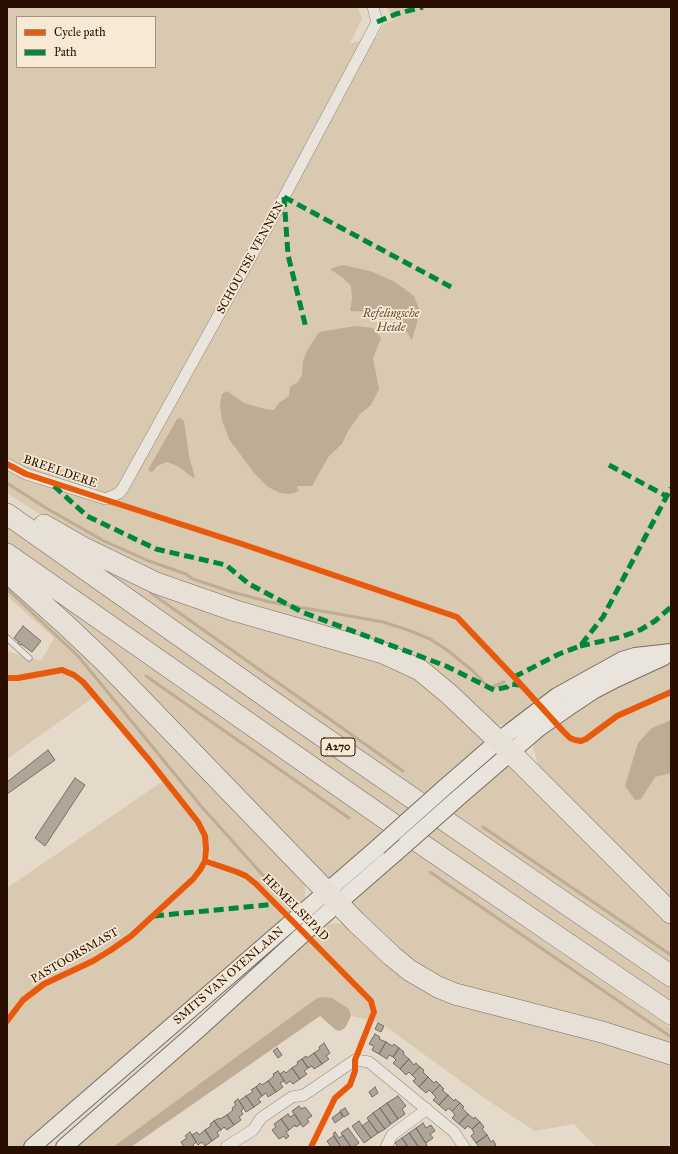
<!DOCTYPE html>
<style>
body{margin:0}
#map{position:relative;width:678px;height:1154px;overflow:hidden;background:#e5dac9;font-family:"IM FELL Great Primer",serif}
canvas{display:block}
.frame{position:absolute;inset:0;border:8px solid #290f00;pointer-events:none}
.legend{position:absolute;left:16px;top:16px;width:140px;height:52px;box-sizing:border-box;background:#f6ead4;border:1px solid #a4927f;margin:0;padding:5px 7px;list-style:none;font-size:12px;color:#290f00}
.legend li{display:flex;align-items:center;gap:8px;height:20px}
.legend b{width:20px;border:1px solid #a4927f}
</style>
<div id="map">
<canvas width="678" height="1154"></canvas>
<div class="frame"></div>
<ul class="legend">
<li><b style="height:5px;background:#e8590c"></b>Cycle path</li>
<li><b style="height:5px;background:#00873e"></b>Path</li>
</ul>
</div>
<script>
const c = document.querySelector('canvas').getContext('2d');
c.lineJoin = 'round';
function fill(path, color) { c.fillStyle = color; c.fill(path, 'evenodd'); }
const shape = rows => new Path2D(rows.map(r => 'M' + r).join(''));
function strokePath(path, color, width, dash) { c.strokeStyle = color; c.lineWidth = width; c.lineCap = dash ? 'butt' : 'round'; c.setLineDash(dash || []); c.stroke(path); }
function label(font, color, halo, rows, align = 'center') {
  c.font = font + ' "IM FELL Great Primer",serif'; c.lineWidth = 3.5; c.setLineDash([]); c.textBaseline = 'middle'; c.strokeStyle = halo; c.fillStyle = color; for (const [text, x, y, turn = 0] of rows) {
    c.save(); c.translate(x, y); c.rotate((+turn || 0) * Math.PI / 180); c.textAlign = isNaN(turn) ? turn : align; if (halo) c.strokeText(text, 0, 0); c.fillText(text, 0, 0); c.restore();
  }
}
fill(shape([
 [7,7,358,7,362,19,350,43,377,37,385,23,395,20,386,7,671,7,671,904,622,849,538,765,533,747,536,740,513,742,508,724,498,725,493,724,454,688,218,597,171,580,46,518,7,493],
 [17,17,155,17,155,67,17,67],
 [7,521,671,983,671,1008,7,546],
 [65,543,415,672,487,743,425,795],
 [14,572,167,680,384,831,328,883],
 [7,582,61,630,302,880,305,886,305,899,299,907,291,915,251,877,242,871,214,861,211,858,208,852,207,837,201,821,81,677,74,672,60,668,21,676,7,676,7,651,41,661,54,638,7,596],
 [58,673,68,675,80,682,94,697,7,759,7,681],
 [507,760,671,921,671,963,451,812],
 [163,781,196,822,200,829,202,836,203,845,201,861,198,868,188,879,139,925,116,944,120,947,153,920,191,884,207,865,211,865,226,870,249,882,287,918,179,1013,21,1147,7,1147,7,888],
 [409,849,671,1028,671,1049,426,975,347,904],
 [337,923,345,925,381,957,671,1062,671,1147,596,1147,574,1124,535,1131,484,1098,381,1023,374,1021,377,1010,376,1005,373,1000,313,937,329,924],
 [309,941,369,1003,371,1008,369,1020,351,1016,349,1009,317,998,113,1147,72,1147]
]), '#d9c9b1');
fill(shape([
 [342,265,370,271,395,282,414,296,419,309,417,323,412,340,403,326,393,313,350,311,352,298,351,286,343,278,330,269],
 [356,326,373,328,381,338,373,358,379,389,371,405,360,414,348,431,342,444,329,456,312,486,298,486,297,487,299,490,295,493,289,494,280,493,268,487,254,473,229,439,222,420,220,405,222,394,227,391,244,403,265,409,274,410,279,403,289,396,290,387,298,382,302,375,303,361,307,351,319,332],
 [180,418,184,421,189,456,195,478,192,477,178,466,167,462,157,466,152,472,148,470,177,419],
 [671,720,671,773,655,777,641,799,635,800,625,786,638,743,652,728],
 [324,997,332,998,349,1009,351,1016,345,1028,340,1031,336,1030,320,1016,131,1147,113,1147,317,998]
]), '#beac94');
strokePath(shape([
 [7,483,46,508,104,541,149,561,186,574,193,579,232,592,270,602,361,618,383,622,408,630,430,639,447,650,473,671,488,687,490,688,504,682],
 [7,589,78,656,201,806,269,882],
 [151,593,403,771],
 [146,676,349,818],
 [483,827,671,955],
 [430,872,671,1037]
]), '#beac94', 3);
const building = shape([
 [23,626,41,641,32,652,21,644,19,646,17,644,19,642,14,638,23,626],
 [48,750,55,760,7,794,7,782,48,750],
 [75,778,85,785,45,846,35,838,75,778],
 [378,1023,384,1026,381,1032,375,1029,378,1023],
 [375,1034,380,1037,379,1039,386,1042,379,1054,372,1050,374,1046,369,1044,375,1034],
 [386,1042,392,1046,394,1044,399,1048,393,1057,389,1055,387,1059,379,1054,386,1042],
 [324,1043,330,1053,326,1056,329,1059,322,1064,314,1053,320,1049,319,1047,324,1043],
 [277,1048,282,1055,278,1058,273,1051,277,1048],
 [399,1048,404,1052,403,1054,409,1059,400,1069,393,1063,396,1060,393,1057,399,1048],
 [314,1053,322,1064,314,1069,312,1066,308,1068,302,1059,306,1056,307,1058,314,1053],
 [302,1059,308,1068,304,1071,307,1074,300,1079,292,1068,298,1064,297,1062,302,1059],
 [409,1059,414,1065,416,1063,420,1067,412,1075,409,1072,406,1075,400,1069,409,1059],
 [420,1067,424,1070,423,1072,428,1077,419,1087,413,1081,416,1079,412,1075,420,1067],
 [292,1068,300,1079,293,1084,290,1081,286,1084,280,1074,284,1071,286,1073,292,1068],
 [278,1071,284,1081,280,1083,283,1087,276,1092,268,1081,274,1076,273,1074,278,1071],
 [428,1077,434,1083,436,1081,440,1085,432,1093,429,1090,426,1093,419,1087,428,1077],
 [268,1081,276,1092,268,1097,266,1093,262,1096,256,1087,260,1083,262,1085,268,1081],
 [440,1085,444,1089,442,1090,448,1095,439,1105,433,1100,436,1097,432,1093,440,1085],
 [256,1087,262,1096,258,1099,261,1102,254,1107,246,1096,253,1092,251,1090,256,1087],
 [375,1087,378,1093,372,1097,369,1092,375,1087],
 [448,1095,454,1101,455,1099,460,1103,452,1111,448,1108,446,1111,439,1105,448,1095],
 [246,1096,254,1107,246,1112,239,1101,246,1096],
 [398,1096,406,1106,402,1109,405,1114,398,1119,387,1103,398,1096],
 [238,1099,244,1108,241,1111,243,1114,239,1117,241,1120,234,1125,227,1115,233,1110,232,1108,236,1105,234,1102,238,1099],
 [387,1103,398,1119,391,1124,380,1108,387,1103],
 [460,1103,464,1107,462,1108,468,1114,459,1124,452,1118,455,1115,452,1111,460,1103],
 [299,1106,301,1109,305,1107,312,1116,307,1119,309,1122,303,1127,292,1111,299,1106],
 [345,1108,349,1114,344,1117,340,1111,345,1108],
 [380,1108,391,1124,385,1129,373,1113,380,1108],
 [340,1112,343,1117,335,1123,332,1118,340,1112],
 [373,1113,385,1129,378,1133,367,1118,373,1113],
 [288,1114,290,1117,295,1114,301,1124,296,1127,295,1125,289,1130,281,1119,288,1114],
 [468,1114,474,1119,475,1117,480,1122,472,1129,468,1126,465,1129,459,1124,468,1114],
 [227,1115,234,1125,227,1130,224,1127,221,1130,214,1121,219,1118,220,1119,227,1115],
 [281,1119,289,1130,286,1132,289,1136,286,1139,284,1136,279,1139,272,1130,276,1127,274,1124,281,1119],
 [214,1121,221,1130,217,1132,219,1136,212,1141,205,1130,211,1126,210,1124,214,1121],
 [359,1121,371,1138,364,1143,352,1126,359,1121],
 [369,1121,378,1133,371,1138,362,1126,369,1121],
 [480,1122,484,1127,482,1129,487,1135,476,1143,471,1136,474,1133,472,1129,480,1122],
 [423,1123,426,1128,431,1125,435,1131,430,1134,433,1138,426,1143,416,1128,423,1123],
 [348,1128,359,1143,353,1147,351,1147,341,1133,348,1128],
 [416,1128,427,1145,424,1147,419,1147,409,1133,416,1128],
 [205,1130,212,1141,205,1146,202,1142,198,1145,192,1135,197,1132,199,1135,205,1130],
 [190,1132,196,1142,193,1145,194,1147,184,1147,181,1142,187,1138,185,1136,190,1132],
 [335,1132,339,1138,343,1135,351,1147,341,1147,333,1134,335,1132],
 [409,1133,417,1145,419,1147,408,1147,402,1138,409,1133],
 [487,1135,491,1142,493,1140,496,1145,493,1147,479,1147,476,1143,487,1135],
 [334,1136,336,1140,341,1147,331,1147,327,1141,334,1136],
 [402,1138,408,1147,398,1147,395,1143,402,1138]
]);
fill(building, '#afa599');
strokePath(building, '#766d62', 1);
const service = shape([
 [7,638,29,658]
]);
const minor = shape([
 [7,464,26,474,106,499,119,493,123,488,284,197,377,22,373,7],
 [226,1147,253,1130,261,1118,292,1097,304,1095,355,1060,369,1062,454,1132,464,1147],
 [386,1147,392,1135,427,1109]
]);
const secondary = shape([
 [444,788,498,741,557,696,622,660,635,656,671,652],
 [458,798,538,729,572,705,593,691,616,679,664,657],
 [32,1147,378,847],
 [64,1147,199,1029,313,925,406,844]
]);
const motorway = shape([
 [7,514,296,718,671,976],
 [44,525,86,549,156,583,236,611,383,653,420,670,449,694,510,752,671,913],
 [7,554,420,843,671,1014],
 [7,572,65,624,105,662,356,922,392,956,409,970,438,987,455,994,602,1032,671,1054]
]);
strokePath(service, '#91887c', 7);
strokePath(minor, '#91887c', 12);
strokePath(secondary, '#766d62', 18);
strokePath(motorway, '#766d62', 22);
strokePath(service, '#eae5dc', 5.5);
strokePath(minor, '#eae5dc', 11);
strokePath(secondary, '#eae5dc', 16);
strokePath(motorway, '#e7e0d6', 21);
const secondaryBridge = shape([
 [406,844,458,798],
 [378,847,444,788]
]);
strokePath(secondaryBridge, '#766d62', 18, []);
strokePath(secondaryBridge, '#eae5dc', 16);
strokePath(shape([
 [377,22,396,14,423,7],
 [284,197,451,287],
 [284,197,288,255,306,328],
 [609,465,666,496],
 [54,486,87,516,156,549,226,565,249,584,302,612,446,666,494,690,507,687,510,684,520,685],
 [580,646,621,637,640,630,655,621,671,607],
 [514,677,559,654,580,646,603,617,671,488],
 [154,916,277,904]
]), '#00873e', 5, [10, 5]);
strokePath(shape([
 [7,464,26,474,242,544,457,617,514,677,563,731,570,738,575,740,581,741,586,739,617,716,671,692],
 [7,678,18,678,62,670,74,675,83,682,149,760,198,822,205,836,206,849,205,861,200,870,193,879,131,936,111,950,93,961,44,984,23,1000,7,1021],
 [205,861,237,872,246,876,256,884,371,1001,374,1012,355,1060,355,1071,350,1085,335,1098,311,1147]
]), '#e8590c', 6);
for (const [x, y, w] of [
 [338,747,34]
]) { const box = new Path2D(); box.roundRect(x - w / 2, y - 9, w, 18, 3); c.fillStyle = '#f6ead4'; c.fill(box); strokePath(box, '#290f00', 1); }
label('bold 11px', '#290f00', null, [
 ["A270",338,747]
]);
label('12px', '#290f00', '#f6ead4', [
 ["SCHOUTSE VENNEN",251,258,-61],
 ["BREELDERE",60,472,19],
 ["HEMELSEPAD",295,908,45],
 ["PASTOORSMAST",75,956,-30],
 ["SMITS VAN OYENLAAN",229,976,-41]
]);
label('italic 12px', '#634b37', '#f6ead4', [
 ["Refelingsche",391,314],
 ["Heide",391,328]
]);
</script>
